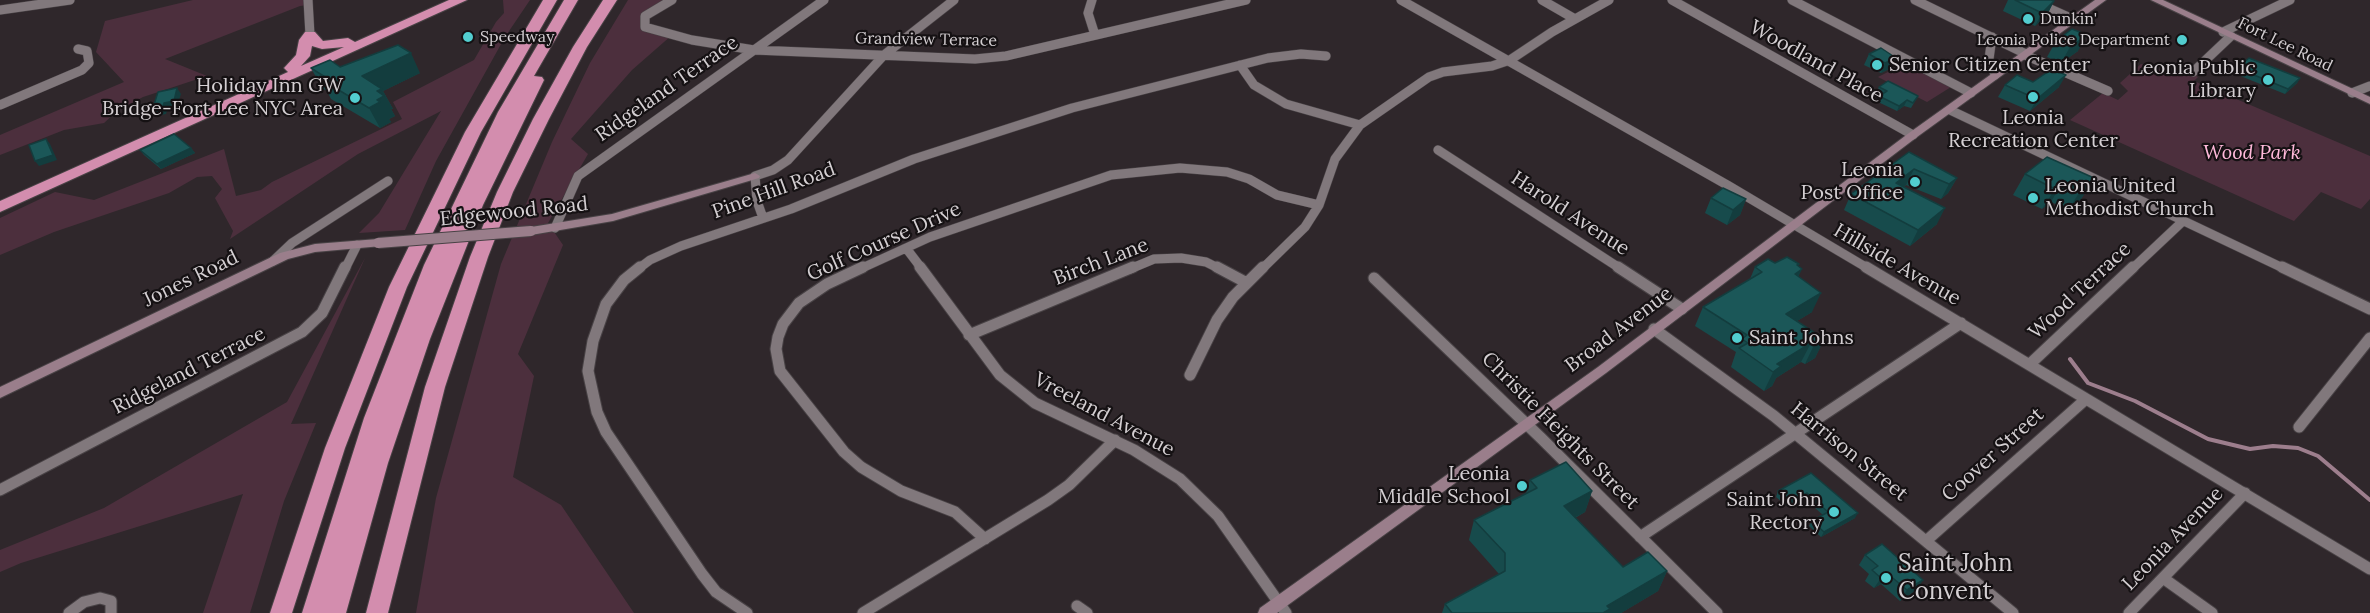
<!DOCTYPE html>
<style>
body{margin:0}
canvas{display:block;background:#2f272b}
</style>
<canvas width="2370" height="613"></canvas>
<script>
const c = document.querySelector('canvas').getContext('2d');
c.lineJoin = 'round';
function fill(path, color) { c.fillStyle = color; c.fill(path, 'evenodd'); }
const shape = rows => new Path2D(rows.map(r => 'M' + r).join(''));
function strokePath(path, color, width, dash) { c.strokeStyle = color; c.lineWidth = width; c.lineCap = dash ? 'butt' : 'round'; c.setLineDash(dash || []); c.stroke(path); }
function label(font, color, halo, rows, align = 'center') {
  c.font = font + ' Lora,serif'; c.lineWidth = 4.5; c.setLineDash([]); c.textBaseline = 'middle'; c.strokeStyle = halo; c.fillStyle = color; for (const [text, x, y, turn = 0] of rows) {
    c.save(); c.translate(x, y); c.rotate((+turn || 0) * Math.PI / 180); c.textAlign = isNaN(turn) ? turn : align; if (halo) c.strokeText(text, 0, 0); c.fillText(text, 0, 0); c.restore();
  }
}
fill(shape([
 [193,0,308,0,308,5,300,6,165,59,207,76,143,97,118,110,104,123,64,130,0,155,0,135,124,82,96,52,105,21],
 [503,0,530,0,505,37,436,161,405,230,359,233,379,213,441,111,358,154,230,239,233,231,215,198,222,189,212,176,197,177,169,193,54,232,0,255,0,218,55,192,94,200,224,149,236,196,261,190,272,182,402,119,393,102,474,60,496,22,504,13],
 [628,0,672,0,643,21,672,35,632,70,571,139,588,154,548,223,563,245,518,354,534,376,513,477,561,505,634,613,416,613,436,498,501,264,552,142,590,63],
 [1904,64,1951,87,1927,102,1878,77],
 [2141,64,2171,73,2192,74,2198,77,2194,81,2370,156,2370,199,2361,209,2321,192,2294,221,2070,120,2103,93,2118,100,2128,91,2120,83],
 [365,258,291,424,316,423,284,501,250,613,203,613,243,494,21,563,0,572,0,550,104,508,287,402]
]), '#4c2f3d');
strokePath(shape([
 [2070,359,2088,383,2135,401,2208,439,2250,449,2273,446,2298,448,2318,456,2370,500]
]), '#9d7e8d', 4);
const streetFar1 = shape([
 [308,0,310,35],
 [672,0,645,16,645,27,692,40,754,50,975,59,1006,56,1246,0],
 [1092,0,1088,13,1095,35],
 [1401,0,1729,186,1869,269],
 [1542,0,1575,19],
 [1672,0,1913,135],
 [1792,0,1971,93],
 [1915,0,2026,54],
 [2030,0,2073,19],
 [0,10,70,0],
 [2223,32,2290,0],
 [1992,37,1989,59,1995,75],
 [2025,55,2108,91],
 [1240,65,1254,85,1286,104,1360,125],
 [2193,72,2231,36],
 [2352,93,2370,86],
 [0,105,82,70,89,63,87,51,78,49],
 [1950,110,2285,269],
 [1438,150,1621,269],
 [763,218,757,201,755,176,773,170,788,160,884,55,954,0],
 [555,228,578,176,824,0],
 [906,248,922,269],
 [273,261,292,243,388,181],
 [345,269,357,245],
 [638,269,650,260,681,246,791,209,914,159,1072,108,1268,58,1301,54,1326,56],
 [860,269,930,237,1111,175,1180,168,1227,172,1249,179,1277,195,1319,205],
 [1130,269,1154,259,1181,258,1206,262,1220,269],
 [1262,269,1305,227,1319,205,1335,159,1360,125,1429,77,1443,72,1492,66,1510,60,1552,32,1609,0],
 [2132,269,2183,221]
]);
const street = shape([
 [640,267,624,280,606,304,593,341,588,371,597,412,606,432,702,574,716,592,747,613],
 [863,267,827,284,799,303,783,324,778,337,776,349,780,371,844,452,861,467,901,491,955,512,985,539],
 [920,267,1000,375,1035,403,1134,450,1180,479,1218,516,1286,613],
 [1217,267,1247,283],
 [1618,267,1682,309],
 [1866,267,2370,569],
 [2282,267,2370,309],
 [1374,278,1541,438,1717,613],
 [1654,329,1774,416,2013,613],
 [969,335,1133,267],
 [2030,364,2133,267],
 [1190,375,1217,320,1233,297,1263,267],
 [2299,427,2370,338],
 [0,490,302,332,322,313,345,267],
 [1640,537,1961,323],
 [1926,541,2086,399],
 [2163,578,2212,613],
 [1077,606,1087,613],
 [69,613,84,602,100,598,111,601,111,613],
 [863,613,1048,500,1069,485,1115,440],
 [2129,613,2245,493]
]);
const secondary = shape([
 [2095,0,2106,0,1917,137,1606,373,1277,613,1258,613,1260,608,1598,367,1909,133,2095,0],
 [2151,0,2163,0,2370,97,2370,104,2151,0],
 [755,173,760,176,759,178,613,221,531,235,525,231,531,227,612,214,755,173],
 [378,239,384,243,382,246,315,252,288,259,0,398,0,387,280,253,315,244,378,239]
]);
const highway = shape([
 [449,0,467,0,0,212,0,201,288,72,284,68,296,55,299,40,305,32,315,32,323,41,348,38,355,42,449,0],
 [312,46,322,49,344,47,301,66,310,56,312,46],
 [543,0,557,0,481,132,407,287,345,448,292,613,270,613,325,448,389,287,465,132,543,0],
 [564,0,578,0,534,76,542,77,544,80,483,205,430,339,388,463,346,613,302,613,364,418,424,265,498,112,564,0],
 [603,0,617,0,587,47,549,119,513,192,488,257,445,387,388,613,366,613,425,387,470,257,497,192,533,119,573,47,603,0]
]);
strokePath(streetFar1, '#484245', 10);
strokePath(street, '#484245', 13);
strokePath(secondary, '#484245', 2);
strokePath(highway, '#484245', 2);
strokePath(streetFar1, '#81787c', 9);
strokePath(street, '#81787c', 11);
fill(secondary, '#9a7e8b');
fill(highway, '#d38dae');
const secondaryBridge = shape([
 [378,243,531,231]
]);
strokePath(secondaryBridge, '#484245', 12, []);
strokePath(secondaryBridge, '#9a7e8b', 10);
fill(shape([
 [2008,0,2051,0,2054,1,2047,15,2035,26,2003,11],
 [2072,29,2078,51,2061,63,2047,57,2056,41],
 [1869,54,1896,58,1891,68,1881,73,1864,65],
 [340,67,420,73,383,91,393,109,391,109,395,116,389,119,391,122,380,128,331,99,327,91,322,88,311,68],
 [2237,68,2300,78,2297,83,2285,94,2233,73],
 [2033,82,2059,87,2030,111,1998,97,2005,85],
 [1879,87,1918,96,1911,108,1904,106,1897,111,1876,101,1879,96,1881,94,1877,92],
 [191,148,195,153,161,169,144,155,140,150],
 [1909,152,1957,178,1948,193,1941,199,1906,185,1904,187,1937,224,1910,246,1844,210,1851,194],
 [2025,174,2094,178,2081,199,2068,210,2051,202,2042,209,2013,195],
 [1711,198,1746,199,1740,215,1727,225,1705,213],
 [1775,263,1798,266,1799,277,1812,312,1797,321,1824,339,1815,358,1805,364,1801,362,1776,378,1772,386,1764,391,1731,367,1736,352,1695,326,1703,307,1750,279,1755,267],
 [1811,473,1855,518,1821,537,1809,526,1812,521,1823,515,1804,498,1788,507,1776,497,1778,491],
 [1530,480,1592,491,1585,512,1575,518,1623,567,1667,571,1658,591,1621,613,1442,613,1445,604,1499,574,1469,540,1474,520,1526,493],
 [1865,555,1923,580,1916,590,1900,601,1881,584,1874,588,1865,581,1869,574,1859,565]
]), '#174b4c');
fill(shape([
 [2054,1,2047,15,2035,26,2042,13],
 [2087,35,2078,51,2061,63,2070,47],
 [411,53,420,73,383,91,393,109,391,109,395,116,389,119,391,122,380,128,369,108,362,76],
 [1896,58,1891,68,1881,73,1885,63],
 [2066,75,2059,87,2030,111,2037,99],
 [2300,78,2297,83,2285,94,2288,89],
 [177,88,181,94,177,106,168,108,166,114,156,116,152,111],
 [1907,100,1904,106,1897,111,1899,106],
 [46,139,50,144,57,160,39,166,35,161],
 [191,148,195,153,161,169,157,164],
 [1914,169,1906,185,1888,198,1896,183],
 [1957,178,1948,193,1941,199,1949,184],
 [2094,178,2081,199,2068,210,2081,190],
 [2063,181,2051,202,2042,209,2055,189],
 [1746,199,1740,215,1727,225,1733,210],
 [1945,208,1937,224,1910,246,1918,230],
 [1802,269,1793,288,1795,274],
 [1821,293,1812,312,1777,333,1786,314],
 [1824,339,1815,358,1805,364,1814,345],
 [1811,343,1801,362,1776,378,1772,386,1764,391,1777,364],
 [1592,491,1585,512,1557,527,1564,506],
 [1807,493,1804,498,1788,507,1790,502],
 [1858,513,1855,518,1821,537,1824,532],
 [1667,571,1658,591,1621,613,1603,613,1607,606],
 [1888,574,1881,584,1874,588,1881,578],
 [1923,580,1916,590,1900,601,1907,590]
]), '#133d3e');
const building = shape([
 [2015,0,2051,0,2054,1,2042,13,2015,0],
 [2072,29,2087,35,2070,47,2056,41,2072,29],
 [398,45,411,53,362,76,382,89,377,91,384,96,377,100,380,102,369,108,320,79,325,77,311,68,330,60,340,67,398,45],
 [1881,48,1896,58,1885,63,1869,54,1881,48],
 [2249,58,2300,78,2288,89,2237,68,2249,58],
 [2052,69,2066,75,2037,99,2005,85,2017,75,2033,82,2052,69],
 [1888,81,1918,96,1913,103,1907,100,1899,106,1879,96,1887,91,1879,87,1888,81],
 [177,88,174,101,164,103,162,109,152,111,158,92,177,88],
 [174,134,191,148,157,164,140,150,174,134],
 [46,139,53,155,35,161,29,145,46,139],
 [1909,152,1957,178,1949,184,1914,169,1896,183,1945,208,1918,230,1851,194,1909,152],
 [2047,157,2094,178,2081,190,2063,181,2055,189,2025,174,2047,157],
 [1723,188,1746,199,1733,210,1711,198,1723,188],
 [1787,257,1799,264,1797,265,1802,269,1795,274,1821,293,1786,314,1824,339,1814,345,1811,343,1777,364,1781,366,1773,372,1739,348,1748,343,1742,339,1747,335,1703,307,1762,272,1755,267,1768,259,1775,263,1787,257],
 [1566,462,1592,491,1564,506,1623,567,1648,552,1667,571,1607,606,1610,609,1603,613,1452,613,1445,604,1505,571,1505,553,1474,520,1537,488,1530,480,1566,462],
 [1811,473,1858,513,1824,532,1812,521,1828,512,1807,493,1790,502,1778,491,1811,473],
 [1882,544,1923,580,1907,590,1888,574,1881,578,1872,570,1878,566,1865,555,1882,544]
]);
fill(building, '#1b5758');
strokePath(building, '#133d3e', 1.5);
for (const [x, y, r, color] of [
 [2028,19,6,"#52cdcf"],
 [468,37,6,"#52cdcf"],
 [2182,40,6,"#52cdcf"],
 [1877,65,6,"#52cdcf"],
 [2268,80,6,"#52cdcf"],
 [2033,97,6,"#52cdcf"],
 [355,98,6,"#52cdcf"],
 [1915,182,6,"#52cdcf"],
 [2033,198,6,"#52cdcf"],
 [1737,338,6,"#52cdcf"],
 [1522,486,6,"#52cdcf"],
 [1834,512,6,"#52cdcf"],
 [1886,578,6,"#52cdcf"]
]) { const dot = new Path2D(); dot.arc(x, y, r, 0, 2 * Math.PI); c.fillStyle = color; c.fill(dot); strokePath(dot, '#151113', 2); }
label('16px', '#d4cfd2', '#151113', [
 ["Dunkin'",2040,19],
 ["Speedway",480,37],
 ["Leonia Police Department",2170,40,"right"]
], 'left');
label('16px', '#d4cfd2', '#151113', [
 ["Grandview Terrace",926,40,1],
 ["Fort Lee Road",2285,45,26]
]);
label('20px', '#d4cfd2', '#151113', [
 ["Woodland Place",1816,62,29],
 ["Ridgeland Terrace",667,89,-35],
 ["Pine Hill Road",774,191,-20],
 ["Edgewood Road",514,212,-6],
 ["Harold Avenue",1570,214,33],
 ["Golf Course Drive",884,242,-24],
 ["Birch Lane",1101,262,-21],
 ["Hillside Avenue",1897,265,30],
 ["Jones Road",191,279,-26],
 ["Wood Terrace",2080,291,-43],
 ["Broad Avenue",1619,330,-37],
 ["Ridgeland Terrace",189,371,-27],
 ["Vreeland Avenue",1104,415,28],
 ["Christie Heights Street",1560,431,45],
 ["Harrison Street",1849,452,39],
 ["Coover Street",1993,455,-42],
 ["Leonia Avenue",2173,539,-46]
]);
label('20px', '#d4cfd2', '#151113', [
 ["Senior Citizen Center",1889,65,"left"],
 ["Leonia Public",2256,68],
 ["Library",2256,91],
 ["Holiday Inn GW",343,86],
 ["Bridge-Fort Lee NYC Area",343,109],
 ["Leonia",2033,118,"center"],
 ["Recreation Center",2033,141,"center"],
 ["Leonia",1903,170],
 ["Post Office",1903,193],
 ["Leonia United",2045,186,"left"],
 ["Methodist Church",2045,209,"left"],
 ["Saint Johns",1749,338,"left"],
 ["Leonia",1510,474],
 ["Middle School",1510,497],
 ["Saint John",1822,500],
 ["Rectory",1822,523]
], 'right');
label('italic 20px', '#ffb9da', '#151113', [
 ["Wood Park",2252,153]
]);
label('24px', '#d4cfd2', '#151113', [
 ["Saint John",1898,564],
 ["Convent",1898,592]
], 'left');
</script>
